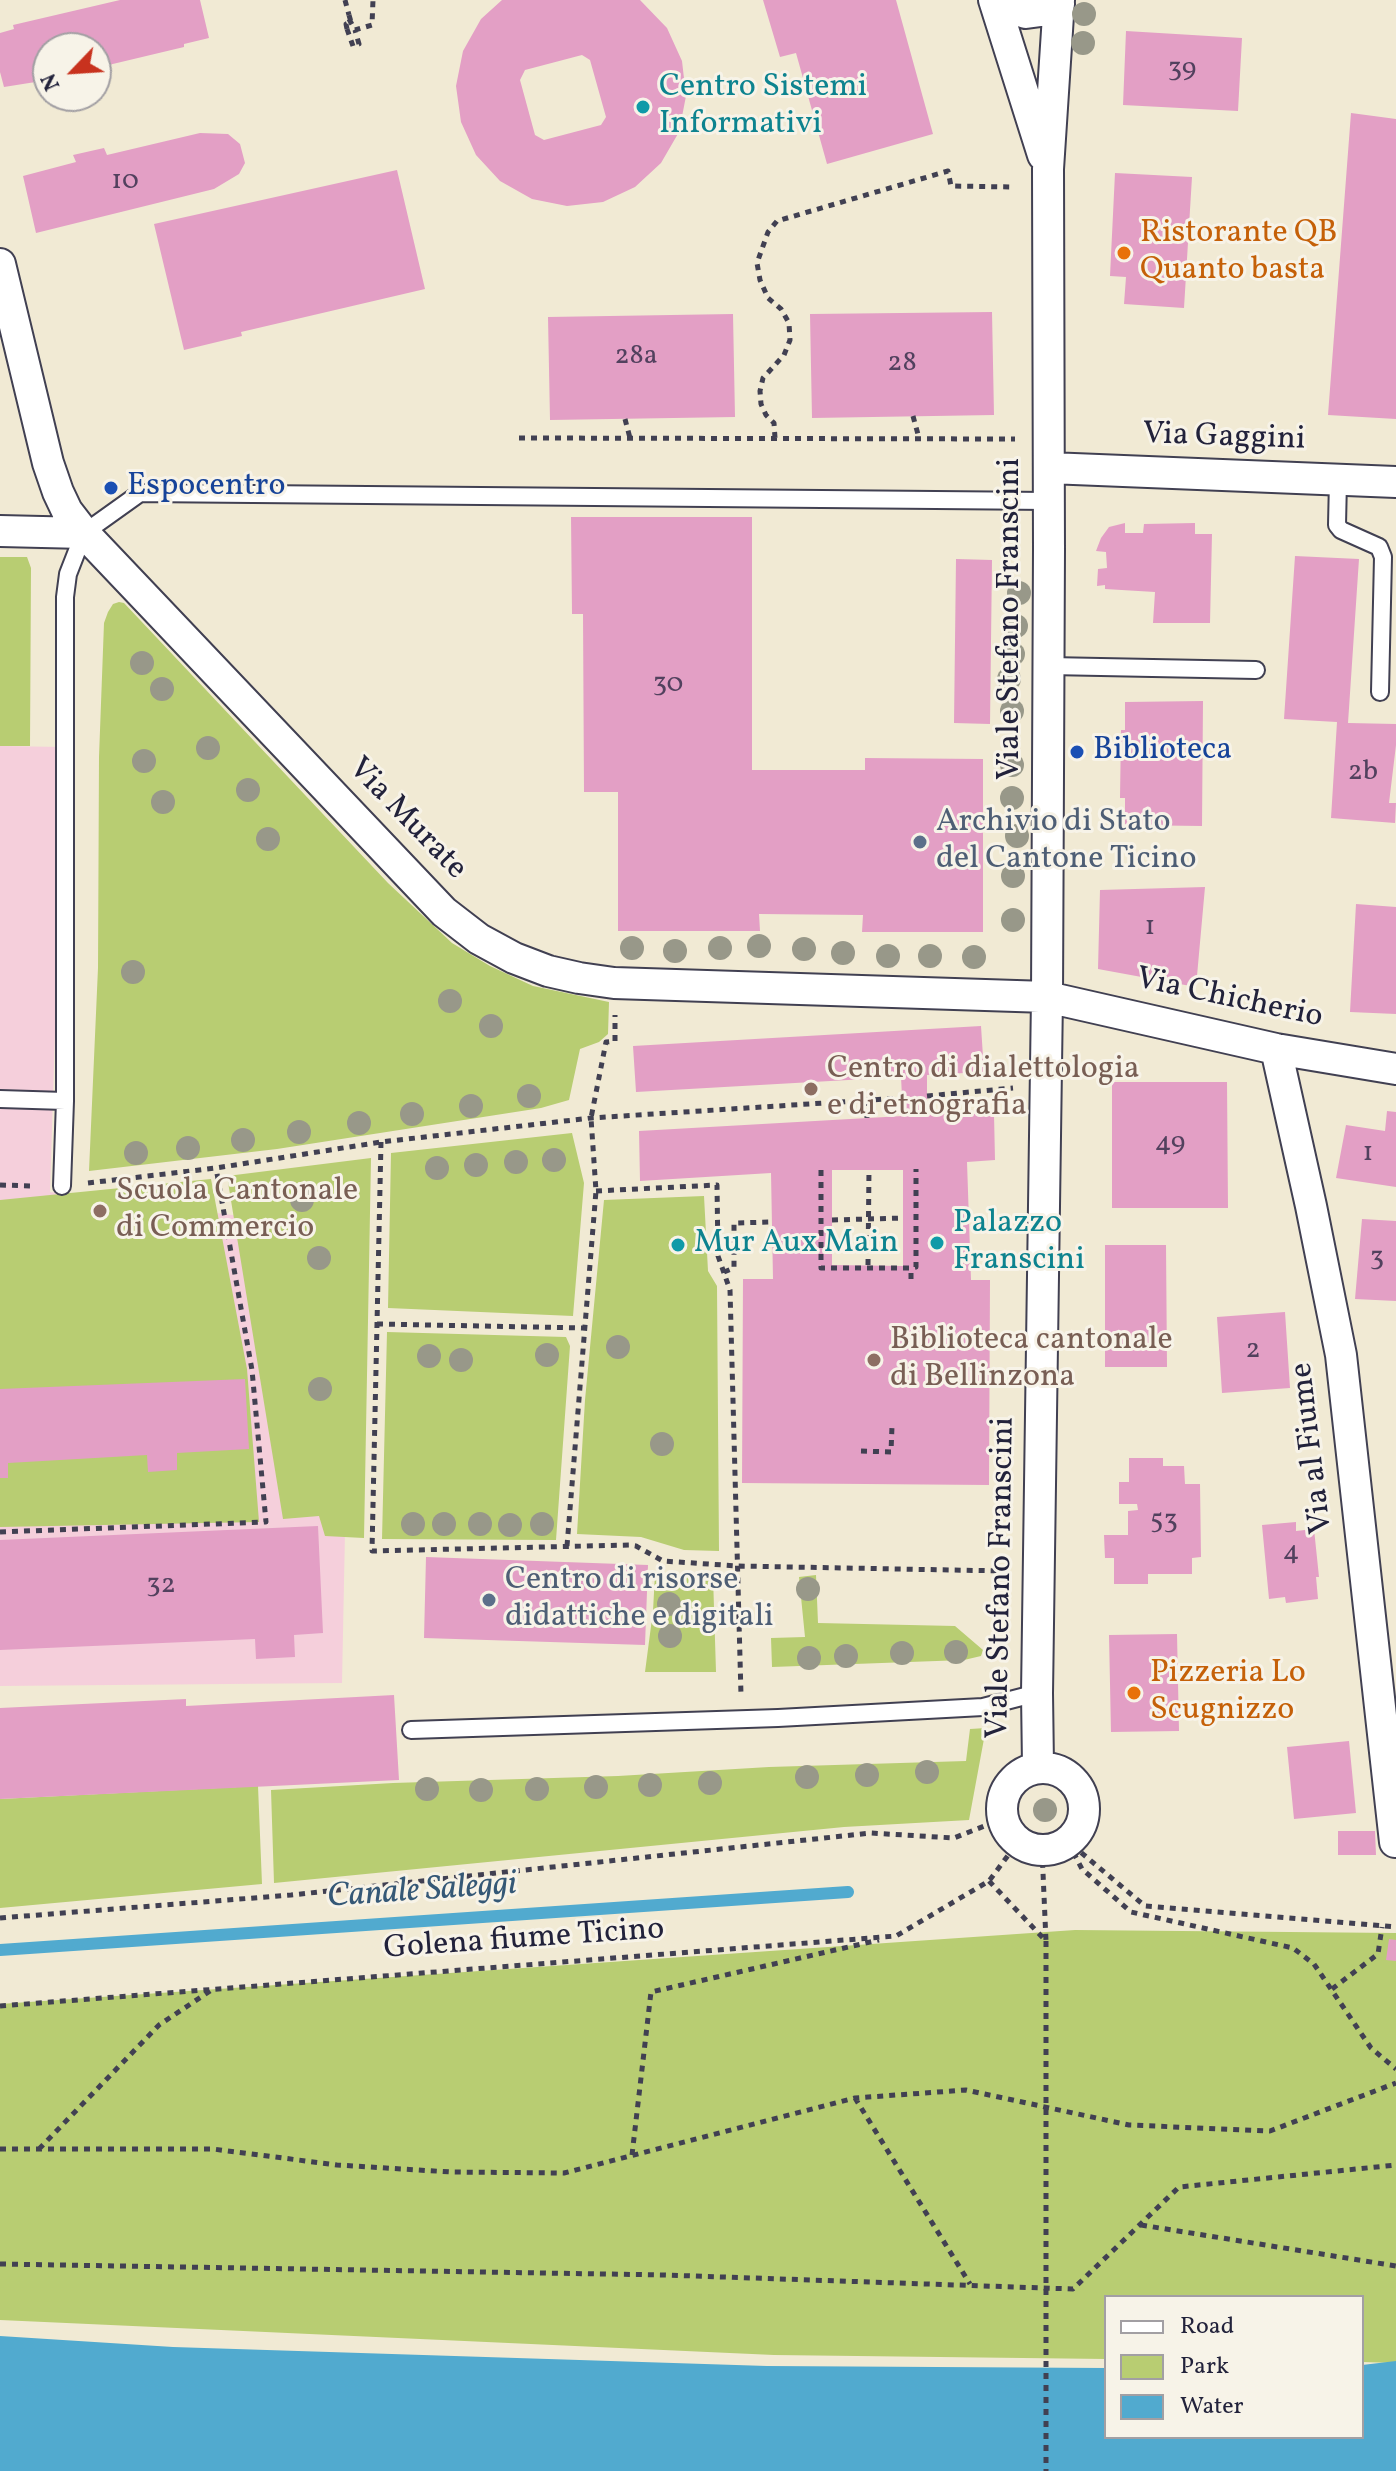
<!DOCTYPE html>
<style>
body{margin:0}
#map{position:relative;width:1396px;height:2471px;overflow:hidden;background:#f1ead4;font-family:Vollkorn,serif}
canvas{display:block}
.legend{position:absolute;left:1104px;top:2295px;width:260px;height:144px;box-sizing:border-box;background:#f7f3e8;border:2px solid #a29fa3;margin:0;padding:10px 14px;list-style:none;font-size:24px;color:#22223b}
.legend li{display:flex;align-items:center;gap:16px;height:40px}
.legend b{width:40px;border:2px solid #a29fa3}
.north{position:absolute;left:32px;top:32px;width:80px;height:80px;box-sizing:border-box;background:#f7f3e8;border:2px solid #a29fa3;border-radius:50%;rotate:245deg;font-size:22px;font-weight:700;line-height:32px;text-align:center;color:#22223b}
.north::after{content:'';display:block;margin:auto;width:28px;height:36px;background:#c8321e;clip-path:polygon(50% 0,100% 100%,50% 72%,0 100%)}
</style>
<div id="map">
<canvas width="1396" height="2471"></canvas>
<ul class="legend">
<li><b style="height:10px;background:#fff"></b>Road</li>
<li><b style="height:22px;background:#b8cd72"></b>Park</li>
<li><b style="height:22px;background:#51aacf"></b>Water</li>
</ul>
<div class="north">N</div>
</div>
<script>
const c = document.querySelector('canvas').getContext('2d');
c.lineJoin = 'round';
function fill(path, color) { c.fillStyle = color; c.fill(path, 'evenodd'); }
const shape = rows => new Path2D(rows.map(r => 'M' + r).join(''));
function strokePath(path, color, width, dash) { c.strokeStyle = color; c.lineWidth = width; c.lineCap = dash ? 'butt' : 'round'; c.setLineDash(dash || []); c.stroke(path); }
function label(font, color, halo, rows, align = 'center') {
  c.font = font + ' Vollkorn,serif'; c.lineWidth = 6; c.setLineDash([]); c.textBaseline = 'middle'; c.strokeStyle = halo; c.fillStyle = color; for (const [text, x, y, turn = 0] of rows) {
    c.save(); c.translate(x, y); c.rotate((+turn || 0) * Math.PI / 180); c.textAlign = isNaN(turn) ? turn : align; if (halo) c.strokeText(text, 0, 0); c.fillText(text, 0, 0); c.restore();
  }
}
fill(shape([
 [0,746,64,747,50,1192,351,1230,342,1683,0,1686]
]), '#f5cfdb');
fill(shape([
 [0,557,27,557,31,568,30,746,0,746],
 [119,602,124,603,388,883,452,943,490,966,533,986,609,1002,608,1034,599,1042,580,1049,569,1100,541,1108,277,1149,89,1171,98,968,99,757,104,623,108,612,113,604],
 [572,1133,584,1183,573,1316,388,1308,391,1153],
 [371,1158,364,1538,325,1536,319,1516,283,1519,227,1176],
 [211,1179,247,1369,259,1522,0,1527,0,1200],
 [704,1196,708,1271,717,1286,719,1551,684,1550,641,1537,577,1534,585,1400,604,1200],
 [387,1332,566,1337,570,1346,556,1540,382,1539],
 [655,1574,713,1576,716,1672,645,1672,653,1611],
 [816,1575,818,1623,955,1626,983,1650,981,1656,964,1660,772,1667,771,1638,805,1637,799,1577],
 [986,1728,969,1820,844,1827,274,1883,271,1790,393,1783,618,1776,769,1767,966,1761,970,1729],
 [258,1786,262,1884,0,1908,0,1799],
 [1075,1930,1396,1933,1396,2363,1362,2362,1362,2297,1106,2297,1106,2359,774,2355,0,2320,0,2004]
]), '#b8cd72');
fill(shape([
 [0,2336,173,2347,767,2366,1106,2368,1106,2437,1362,2437,1362,2365,1396,2361,1396,2471,0,2471]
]), '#51aacf');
strokePath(shape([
 [0,1950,848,1892]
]), '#51aacf', 12);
fill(shape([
 [120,0,200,0,209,38,184,44,184,47,96,68,96,48,48,48,48,80,4,87,0,72,0,33,14,29,13,25],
 [502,0,640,0,667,28,682,61,686,96,679,132,661,163,635,187,603,202,567,206,532,199,500,181,476,155,461,122,456,86,463,51,481,19],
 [582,55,590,60,606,117,601,125,544,140,535,135,520,80,525,70],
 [763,0,896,0,933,134,827,164,796,53,780,57],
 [1126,31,1242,38,1238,111,1123,105],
 [1351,113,1396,119,1396,419,1328,415],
 [200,133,228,134,240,144,245,163,239,174,214,189,36,233,23,176,76,162,73,155,104,148,107,155],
 [397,170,425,289,241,332,242,336,184,350,154,224],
 [1115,173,1192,177,1184,308,1124,304,1126,277,1110,276],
 [992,312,994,415,812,418,810,314],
 [733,314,735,417,550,420,548,317],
 [571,517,752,517,752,770,865,770,865,758,983,759,983,932,862,932,863,915,759,914,760,931,618,931,618,792,584,792,583,614,572,614],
 [1125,523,1125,533,1143,533,1144,524,1195,523,1195,534,1212,534,1210,623,1153,623,1155,592,1105,589,1105,585,1097,586,1098,569,1107,568,1106,552,1096,551,1101,538,1109,527],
 [1295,556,1359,559,1348,723,1396,724,1396,745,1389,803,1396,803,1395,823,1331,818,1337,722,1284,719],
 [956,559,992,560,990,724,954,723],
 [1203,701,1202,826,1125,825,1125,798,1120,798,1121,730,1125,730,1125,702],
 [1205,887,1196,987,1098,969,1100,890],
 [1356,904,1396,907,1396,1014,1350,1012],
 [981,1026,984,1072,927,1075,927,1114,994,1114,995,1160,967,1162,971,1280,990,1280,989,1485,742,1483,743,1279,773,1279,771,1173,640,1181,639,1131,903,1116,901,1077,636,1092,633,1046],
 [832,1170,903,1170,903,1266,832,1265],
 [1112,1082,1227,1082,1228,1208,1112,1208],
 [1387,1111,1396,1112,1396,1187,1336,1178,1346,1125,1385,1131],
 [1362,1219,1396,1221,1396,1301,1355,1299],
 [1105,1245,1166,1245,1167,1367,1105,1367],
 [1285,1312,1290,1388,1222,1393,1217,1317],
 [245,1379,249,1449,177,1453,177,1470,148,1472,147,1455,8,1463,8,1478,0,1478,0,1389],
 [1129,1458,1163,1458,1163,1466,1184,1466,1185,1484,1200,1484,1201,1557,1192,1558,1192,1574,1148,1574,1148,1584,1114,1584,1114,1558,1105,1558,1104,1535,1128,1535,1128,1511,1138,1510,1137,1504,1119,1504,1119,1482,1129,1482],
 [1296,1522,1296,1531,1314,1529,1319,1577,1316,1577,1318,1599,1286,1603,1285,1597,1269,1599,1262,1525],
 [318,1526,323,1633,294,1635,295,1657,256,1659,255,1639,0,1650,0,1540],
 [426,1557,648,1565,645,1645,424,1638],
 [1177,1634,1179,1731,1111,1732,1109,1635],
 [394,1695,399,1780,0,1799,0,1708,186,1699,186,1706],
 [1349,1741,1356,1813,1294,1819,1287,1747],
 [1338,1831,1375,1831,1376,1855,1338,1855],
 [1389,1939,1396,1940,1396,1961,1386,1960]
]), '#e39fc5');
const lane = shape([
 [1338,480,1337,525,1341,530,1379,547,1383,557,1380,692],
 [1049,666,1256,670],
 [0,1099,65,1101],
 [62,1186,65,1101,65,597,68,574,84,533,140,493,1049,501],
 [411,1730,778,1718,983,1707,1037,1693]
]);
const street = shape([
 [994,0,1043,155],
 [1001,0,1014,9,1026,13,1041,11,1059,4],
 [0,264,48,463,58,492,67,511,84,533,444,912,479,939,514,958,548,971,579,978,614,983,1047,997,1276,1049,1396,1069],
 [1049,468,1396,482],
 [0,531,84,533],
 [1276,1049,1311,1206,1341,1355,1395,1842],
 [1038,1766,1037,1693,1047,997,1049,549,1048,169,1059,0],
 '1002 1809a41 41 0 1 1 82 0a41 41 0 1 1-82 0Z'
]);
strokePath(lane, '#414052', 20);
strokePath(street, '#414052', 34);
strokePath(shape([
 [345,0,349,15],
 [349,19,355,30,372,25,373,0],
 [347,29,353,46,359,44,355,30],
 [913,416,919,438],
 [625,419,630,438],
 [519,438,1015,439],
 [775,438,774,423,766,415,761,404,760,391,763,378,784,355,790,340,789,323,781,309,768,298,760,280,757,263,768,232,777,221,948,171,951,186,1015,187],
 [927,1096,1013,1088],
 [866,1100,867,1118],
 [381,1142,372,1551,629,1545,636,1546,663,1561,738,1566,1005,1571],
 [821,1170,821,1268,911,1268,916,1267,916,1169],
 [88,1183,216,1168,381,1142,591,1118,902,1098],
 [0,1185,34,1186],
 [596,1191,717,1185,718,1256,730,1290,741,1695],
 [832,1220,903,1218],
 [868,1265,869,1169],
 [724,1272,734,1268,734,1223,771,1222],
 [911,1279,911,1268],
 [377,1324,585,1328],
 [861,1451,891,1452,892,1426],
 [0,1532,266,1522,252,1370,216,1168],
 [567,1546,596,1191,591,1118,606,1042,615,1041,615,1015],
 [1068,1842,1082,1869,1131,1912,1293,1948,1314,1964,1371,2048,1396,2069],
 [1072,1845,1145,1906,1396,1927],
 [1042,1850,1046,1941],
 [989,1881,1045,1940],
 [0,1918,291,1895,871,1833,954,1838,1002,1819],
 [1332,1989,1378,1954,1382,1927],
 [0,2006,896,1936,989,1881,1018,1842],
 [855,2098,970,2284],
 [0,2149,213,2149,337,2165,451,2172,564,2173,855,2098,966,2090,1129,2125,1270,2131,1396,2083],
 [39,2149,159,2025,213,1989],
 [632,2155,651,1992,879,1940],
 [1141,2225,1396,2266],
 [0,2264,665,2275,1073,2289,1179,2187,1396,2165]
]), '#414052', 5, [6, 6]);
strokePath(lane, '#fff', 16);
strokePath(street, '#fff', 30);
strokePath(shape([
 [347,29,346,24,351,22,349,15],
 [1046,1941,1046,2471]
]), '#414052', 5, [6, 6]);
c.fillStyle = '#989889';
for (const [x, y] of [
 [1084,14],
 [1083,43],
 [1019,593],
 [1016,626],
 [1013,654],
 [142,663],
 [1009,679],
 [162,689],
 [1012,711],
 [208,748],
 [144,761],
 [1012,765],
 [248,790],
 [1012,798],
 [163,802],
 [1017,836],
 [268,839],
 [1013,876],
 [1013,920],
 [759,946],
 [632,948],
 [720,948],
 [804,949],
 [675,951],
 [843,953],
 [888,956],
 [930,956],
 [974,957],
 [133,972],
 [450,1001],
 [491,1026],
 [529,1096],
 [471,1106],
 [412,1114],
 [359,1123],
 [299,1132],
 [243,1140],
 [188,1148],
 [136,1153],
 [554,1160],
 [516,1162],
 [476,1165],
 [437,1168],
 [302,1200],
 [319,1258],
 [618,1347],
 [547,1355],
 [429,1356],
 [461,1360],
 [320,1389],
 [662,1444],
 [413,1524],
 [444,1524],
 [480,1524],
 [542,1524],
 [510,1525],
 [808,1589],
 [669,1604],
 [670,1636],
 [956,1652],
 [902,1653],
 [846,1656],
 [809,1658],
 [927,1772],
 [867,1775],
 [807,1777],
 [710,1783],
 [650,1785],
 [596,1787],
 [427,1789],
 [537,1789],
 [481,1790],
 [1045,1810]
]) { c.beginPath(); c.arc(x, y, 12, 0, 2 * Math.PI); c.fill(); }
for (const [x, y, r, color] of [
 [643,107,8,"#0f9aa8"],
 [1124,253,8,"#e8710a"],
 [111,488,8,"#1a4fb4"],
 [1077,752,8,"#1a4fb4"],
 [920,842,8,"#5c6f8a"],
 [811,1089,8,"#8d6e63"],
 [100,1211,8,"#8d6e63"],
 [937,1243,8,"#0f9aa8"],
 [678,1245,8,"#0f9aa8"],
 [874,1360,8,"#8d6e63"],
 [489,1600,8,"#5c6f8a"],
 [1134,1693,8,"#e8710a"]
]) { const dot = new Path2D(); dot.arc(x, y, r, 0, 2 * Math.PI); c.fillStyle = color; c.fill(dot); strokePath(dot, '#f7f3e8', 3); }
label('28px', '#52415e', null, [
 ["39",1182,71],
 ["10",125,183],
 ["28a",636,358],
 ["28",902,365],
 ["30",668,686],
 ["2b",1363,774],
 ["1",1150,929],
 ["49",1170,1145],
 ["1",1368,1155],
 ["3",1377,1260],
 ["2",1253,1352],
 ["53",1164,1523],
 ["4",1291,1554],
 ["32",161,1587]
]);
label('32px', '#0d838f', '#f7f3e8', [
 ["Centro Sistemi",659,89],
 ["Informativi",659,126],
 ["Palazzo",953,1225],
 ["Franscini",953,1262],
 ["Mur Aux Main",694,1245]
], 'left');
label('32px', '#c56008', '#f7f3e8', [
 ["Ristorante QB",1140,235],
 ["Quanto basta",1140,272],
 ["Pizzeria Lo",1150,1675],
 ["Scugnizzo",1150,1712]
], 'left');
label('32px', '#22223b', '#f7f3e8', [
 ["Via Gaggini",1224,439,2],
 ["Viale Stefano Franscini",1012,619,-90],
 ["Via Murate",406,820,46],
 ["Via Chicherio",1229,1000,12],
 ["Via al Fiume",1314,1448,-97],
 ["Viale Stefano Franscini",1003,1578,-89],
 ["Golena fiume Ticino",524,1941,-4]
]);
label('32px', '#164399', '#f7f3e8', [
 ["Espocentro",127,488],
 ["Biblioteca",1093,752]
], 'left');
label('32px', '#4e5e75', '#f7f3e8', [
 ["Archivio di Stato",936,824],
 ["del Cantone Ticino",936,861],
 ["Centro di risorse",505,1582],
 ["didattiche e digitali",505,1619]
], 'left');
label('32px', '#785e54', '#f7f3e8', [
 ["Centro di dialettologia",827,1071],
 ["e di etnografia",827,1108],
 ["Scuola Cantonale",116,1193],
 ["di Commercio",116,1230],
 ["Biblioteca cantonale",890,1342],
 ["di Bellinzona",890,1379]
], 'left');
label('italic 34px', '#355876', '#f7f3e8', [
 ["Canale Saleggi",422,1893,-4]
]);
</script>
